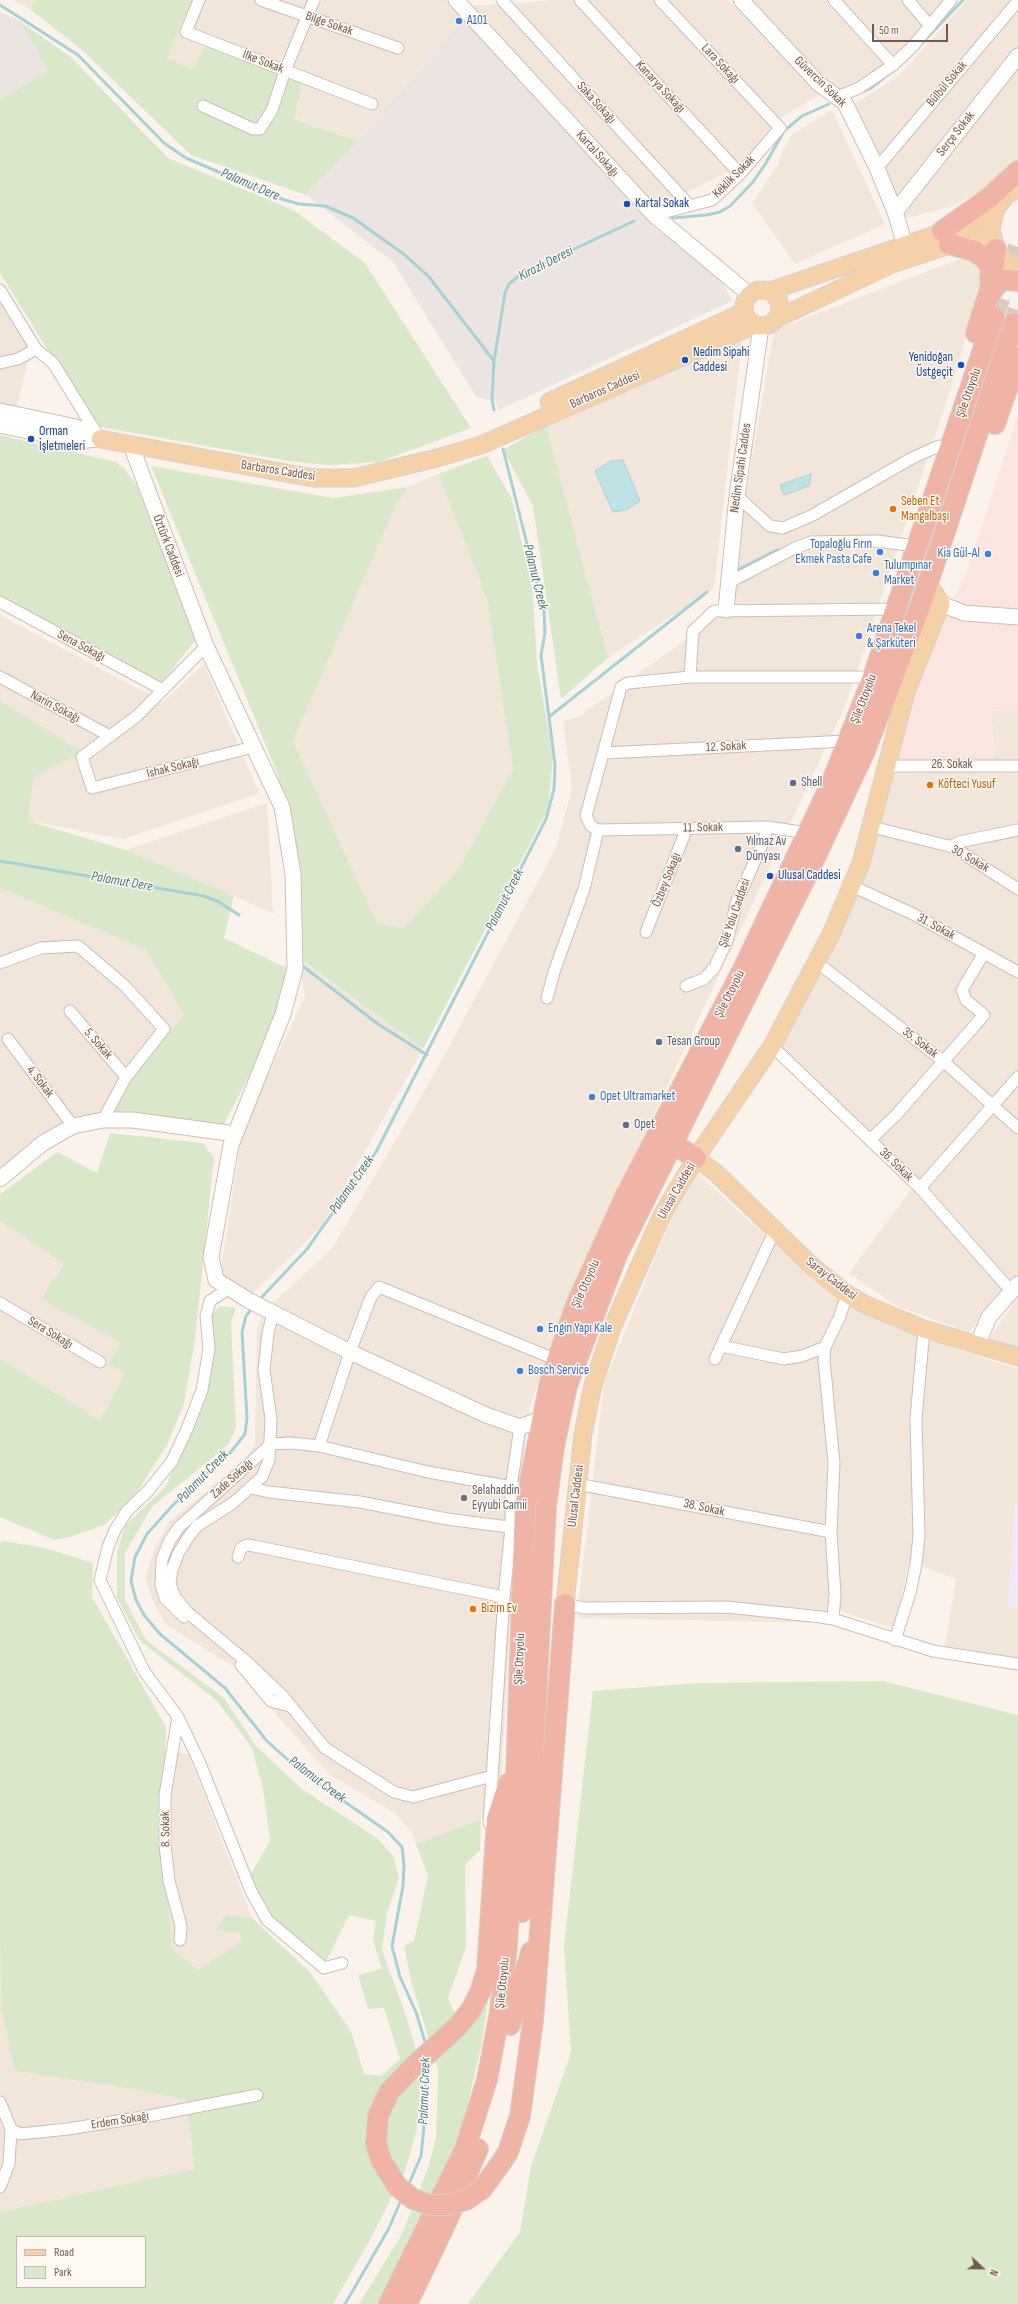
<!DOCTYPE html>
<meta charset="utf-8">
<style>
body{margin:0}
#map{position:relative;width:1018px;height:2304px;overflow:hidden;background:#fbf3eb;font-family:"Sofia Sans Condensed",sans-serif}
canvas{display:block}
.legend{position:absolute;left:16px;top:2236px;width:130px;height:52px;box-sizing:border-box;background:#fef8f2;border:1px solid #c7b8b1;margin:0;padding:5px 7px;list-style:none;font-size:12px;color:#75594f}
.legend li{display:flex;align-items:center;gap:8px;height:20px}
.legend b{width:20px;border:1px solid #c7b8b1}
.north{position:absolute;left:962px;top:2248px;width:40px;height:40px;-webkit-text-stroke:3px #fef8f2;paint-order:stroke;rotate:112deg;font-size:11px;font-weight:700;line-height:16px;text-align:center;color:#75594f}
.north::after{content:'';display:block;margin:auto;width:14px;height:18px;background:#75594f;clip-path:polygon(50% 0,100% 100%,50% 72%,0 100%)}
.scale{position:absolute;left:872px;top:24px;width:76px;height:18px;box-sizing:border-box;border:2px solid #75594f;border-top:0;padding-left:5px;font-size:12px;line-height:14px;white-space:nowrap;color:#75594f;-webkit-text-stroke:3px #fef8f2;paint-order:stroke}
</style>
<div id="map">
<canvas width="1018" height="2304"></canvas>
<ul class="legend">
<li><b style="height:5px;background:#f4d1a9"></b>Road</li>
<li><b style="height:11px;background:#d9e8ca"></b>Park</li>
</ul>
<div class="north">N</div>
<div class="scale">50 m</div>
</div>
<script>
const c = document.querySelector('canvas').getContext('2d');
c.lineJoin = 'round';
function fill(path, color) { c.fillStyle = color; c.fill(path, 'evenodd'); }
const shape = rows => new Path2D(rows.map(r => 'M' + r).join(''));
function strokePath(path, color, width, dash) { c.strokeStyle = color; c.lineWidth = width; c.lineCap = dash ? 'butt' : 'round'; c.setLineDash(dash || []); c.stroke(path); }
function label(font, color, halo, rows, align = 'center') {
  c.font = font + ' "Sofia Sans Condensed",sans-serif'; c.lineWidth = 3; c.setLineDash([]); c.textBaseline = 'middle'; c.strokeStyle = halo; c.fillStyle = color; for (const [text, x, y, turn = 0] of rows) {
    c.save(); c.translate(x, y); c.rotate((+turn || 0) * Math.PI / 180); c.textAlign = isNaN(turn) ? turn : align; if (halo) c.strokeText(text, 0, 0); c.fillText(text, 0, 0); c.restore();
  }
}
fill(shape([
 [13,0,35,0,30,9],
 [192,0,448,0,464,18,357,141,294,118,303,81,206,44,193,69,167,58],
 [556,0,728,0,821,94,777,120,744,164,656,208,470,6],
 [751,0,950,0,891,61,840,90,830,86],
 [967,0,1018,0,1018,159,991,186,950,207,904,219,853,105,899,76],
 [832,110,885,224,795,264,752,203,777,166,791,135],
 [966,257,987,265,951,388,846,704,567,1300,529,1408,515,1540,500,1803,495,1813,416,1844,412,1833,395,1813,330,1775,234,1667,165,1624,154,1603,145,1578,156,1546,168,1523,245,1460,255,1444,257,1329,264,1311,332,1249,436,1071,556,848,572,789,563,721,578,717,726,611,774,330],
 [0,299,31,346,17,408,0,405],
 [742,340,714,588,608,658,546,425],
 [438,474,487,599,513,769,458,870,403,928,377,923,293,741,397,503,408,487],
 [0,615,163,702,204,664,259,793,123,839,28,821,34,777,83,752,0,701],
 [1018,710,1018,1274,969,1332,897,1306,849,1273,919,1179,773,1052,832,932,894,757,995,757,991,711],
 [267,803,273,913,126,850],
 [0,888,146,950,184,1015,107,1110,52,1129,0,1172],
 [298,957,423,1049,322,1226,251,1295,219,1282,243,1127,305,997],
 [698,1174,812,1278,929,1340,1018,1369,1018,1505,1015,1505,1008,1605,1018,1607,1018,1658,945,1646,956,1579,909,1561,895,1629,840,1611,820,1623,579,1618,578,1607,604,1383,671,1219],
 [0,1221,64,1264,42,1299,121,1343,125,1371,100,1420,0,1359],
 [1018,1298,1018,1348,989,1338],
 [164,1748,189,1755,252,1918,226,1915,242,1941,198,1970,172,1949,162,1832],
 [0,1943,2,2011,130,2088,186,2100,195,2170,0,2212]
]), '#f2e5da');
fill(shape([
 [1018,415,1018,710,991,711,995,757,894,757,941,621,966,575]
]), '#fae5e0');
fill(shape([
 [0,12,20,21,48,71,0,99],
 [464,18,653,226,723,282,732,301,499,410,495,401,476,397,393,262,306,195,357,141]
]), '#ebe4e0');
fill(shape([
 [1015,1504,1018,1505,1018,1607,1008,1606]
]), '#f0e7f8');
fill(shape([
 [35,0,192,0,167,58,193,69,206,44,303,80,294,119,357,141,306,195,191,155,83,51,30,9],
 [20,21,72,58,168,158,293,210,365,263,471,428,379,462,329,465,289,461,95,426,0,273,0,99,48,71],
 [546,425,608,658,561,699,533,506,503,450],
 [0,435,116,462,125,469,137,486,196,640,161,683,0,596],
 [487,456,512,499,533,594,537,665,553,757,548,809,423,1049,298,957,294,940,278,775,151,466,333,498,408,487,397,503,293,741,377,923,403,928,458,870,513,769,487,599,438,474],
 [0,701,83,752,34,777,28,821,126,850,234,896,224,938,289,969,286,1004,221,1130,204,1134,107,1110,184,1015,146,950,0,888],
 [110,1133,203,1143,214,1158,195,1339,184,1404,167,1445,134,1497,104,1525,70,1537,54,1540,0,1517,0,1359,100,1420,125,1372,108,1365,121,1343,41,1299,64,1264,0,1221,0,1194,57,1152,97,1173],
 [220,1306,236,1308,231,1322,236,1428,228,1445,152,1507,125,1553,125,1600,146,1640,224,1698,256,1746,302,1789,377,1838,393,1856,399,1878,387,1913,382,1950,405,2013,422,2069,417,2129,405,2171,370,2240,333,2304,0,2304,0,2212,195,2169,186,2100,130,2088,15,2071,2,2011,0,1943,0,1543,3,1541,45,1548,93,1563,92,1597,166,1727,162,1832,172,1949,198,1970,242,1941,238,1933,217,1929,226,1915,252,1918,309,1971,351,2031,364,2074,381,2076,400,2059,384,2008,368,2009,358,1975,382,1969,373,1940,376,1921,349,1915,325,1964,270,1920,250,1875,270,1841,263,1788,252,1748,217,1701,140,1641,117,1598,117,1552,125,1526,166,1486,210,1379,212,1314],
 [17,2237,145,2237,145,2287,17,2287],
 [883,1681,1018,1715,1018,2304,468,2304,520,2232,531,2166,571,2053,564,1946,593,1691,700,1683],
 [481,1819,480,1850,465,1865,466,1947,448,1998,464,2035,480,2014,491,1982,481,2047,462,2128,426,2212,381,2304,359,2304,402,2234,428,2168,436,2138,438,2070,411,1981,404,1946,414,1941,428,1876,416,1844]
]), '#d9e8ca');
const water = shape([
 [623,460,640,501,626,510,613,512,595,471,611,461,623,460],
 [811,474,809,486,784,495,780,485,811,474]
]);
fill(water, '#c0e2e4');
strokePath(water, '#a7d2d5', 1);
strokePath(shape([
 [0,5,78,55,164,143,186,158,282,199,299,204,325,206,353,218,405,255,429,277,494,361],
 [861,92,871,88,906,60,963,0],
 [673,218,706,215,720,212,730,206,753,182,766,163,784,131,802,116,829,104],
 [494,410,492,400,494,361,505,293,509,284,521,274,634,221],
 [737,570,777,550],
 [550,716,707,592],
 [0,861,204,896,219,902,239,915],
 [304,967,378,1024,427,1055],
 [262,1297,307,1249,376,1152,546,819,554,789,555,764,541,655,545,633,544,611,503,449],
 [250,1311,246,1316,242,1332,247,1418,245,1434,230,1453,173,1505,147,1534,135,1557,131,1581,136,1600,144,1615,160,1634,225,1688,266,1740,299,1770,388,1832,402,1847,404,1865,403,1886,392,1946,400,1977,416,2012,426,2045],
 [408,2186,421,2156,425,2116,426,2066],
 [345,2304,388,2230,402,2198]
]), '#a7d2d5', 3);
strokePath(shape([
 [994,317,1018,247],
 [1014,323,1018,310]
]), '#daccc4', 20, [20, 10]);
const street = shape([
 [199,0,186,32,372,104],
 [261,0,398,48],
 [502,0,690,206],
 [580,0,740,174],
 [834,0,893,65],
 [908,0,930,26],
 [837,97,859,88,893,65,913,46,951,0],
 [203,106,253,129,260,129,272,110,285,71,314,0],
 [877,168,1018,1],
 [654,215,712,200,740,174,780,128,660,0],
 [0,290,36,349,53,363,100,439],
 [0,363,18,359,36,349],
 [737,496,770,526,783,528,813,515,912,458,939,446],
 [728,583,795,548,811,542,877,541,908,545],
 [0,602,163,690],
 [206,646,137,716,82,757,92,788,253,747],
 [0,677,110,736],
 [690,677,693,631,714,611,896,609],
 [604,753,847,741],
 [886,766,1018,766],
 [872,827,953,847,1018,889],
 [808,833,767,827,598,830,591,826,586,816,621,687,628,683,690,677,873,677],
 [951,847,959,842,1018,830],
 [852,886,913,914,1018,972],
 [646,932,687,828],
 [0,963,41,948,78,946,125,986,164,1029,126,1077,103,1120],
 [818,963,943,1061,1018,1128],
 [686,986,704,979,714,968,727,941,737,901,764,840,767,827],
 [547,998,555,969,584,889,598,830],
 [70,1011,126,1077],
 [8,1039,73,1126],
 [772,1046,920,1188,1012,1292],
 [871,1139,896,1115,984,1015,966,1000,962,990,984,953],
 [920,1188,1018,1077],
 [228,1289,210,1301,206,1316,209,1349,202,1390,187,1429,172,1461,148,1491,127,1511,115,1530,108,1547,100,1580,144,1671,178,1717,199,1761,251,1891,267,1920,324,1968,342,1963],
 [0,1303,100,1362],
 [273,1313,268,1333,264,1370,271,1419,269,1460,262,1477,233,1503,197,1526,187,1539,178,1554,172,1570,170,1584,175,1597,187,1612,247,1662,282,1695,325,1748,394,1792,413,1797,492,1776],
 [721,1346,784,1359,802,1356,825,1347],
 [715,1359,775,1230],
 [319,1446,350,1352,371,1297,379,1287,557,1360],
 [577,1484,831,1532],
 [251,1488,269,1492,360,1502,447,1519,516,1528],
 [238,1557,241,1548,247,1545,254,1546,504,1597],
 [565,1604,584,1608,727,1607,821,1617,833,1619,933,1651,1018,1664],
 [184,1617,165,1598,161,1585,162,1559,170,1540,179,1527,271,1444,291,1443,319,1446,428,1472,529,1490],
 [833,1619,835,1594,831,1532,834,1463,824,1360,825,1347,840,1316,847,1294],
 [895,1640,910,1593,916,1564,919,1536,916,1419,924,1329],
 [241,1665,271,1701,290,1706],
 [178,1717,165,1795,165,1844,169,1881,181,1926,180,1940],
 [489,1823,504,1597,511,1527,511,1487,520,1427],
 [0,2102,11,2129,20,2134,68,2129,149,2116,257,2095],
 [0,2187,9,2164,11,2129]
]);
const secondary = shape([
 [456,0,654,215,750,295],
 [741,0,818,83,845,103,877,168,895,212,905,245],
 [895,212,1018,56],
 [0,411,76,427,100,439],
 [0,425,76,441,99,439],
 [131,445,206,646,282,807,293,874,295,969,283,1014,231,1145,211,1257,216,1280,248,1300,350,1352,486,1415,520,1427,541,1419],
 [941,604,964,613,1018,617],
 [726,610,737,496,761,326],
 [0,1179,43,1143,73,1126,103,1120,133,1120,235,1134],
 [977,1345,989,1317,1018,1284]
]);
const primary = shape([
 [1018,189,1008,194,996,208,991,229,996,249,1004,260,1018,269],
 '744 308a18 18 0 1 1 36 0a18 18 0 1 1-36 0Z',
 [770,291,958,227,974,221,996,208],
 [778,318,892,264,968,239,980,237,992,240],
 [549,402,744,312],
 [100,439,313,478,354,478,437,458,481,445,755,325],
 [696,1158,716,1173,813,1267,847,1294,866,1305,924,1329,1018,1357],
 [565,1604,583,1434,593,1385,612,1328,662,1215,696,1158,772,1046,831,934,861,863,906,692,941,604,934,592]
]);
const highway = shape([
 [942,231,989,198,1018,171],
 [949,244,974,251,984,258,991,267,990,279],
 [988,297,998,283,1005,280,1018,281],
 [976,333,990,289,996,249],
 [995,424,1018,358],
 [673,1144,696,1158],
 [522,1912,528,1855,546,1507,554,1447,567,1386,617,1255,807,875,865,751,921,604,1014,323],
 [471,2010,480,1992,487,1970,497,1819,509,1783],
 [510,2025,531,1952],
 [501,2163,508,2152,520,2116,533,2021,565,1604],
 [389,2304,465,2149,487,2080,500,2011,507,1945,514,1837,525,1506,550,1382,576,1305,626,1195,743,969,831,784,873,677,994,317],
 [407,2304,446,2223,478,2149]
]);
strokePath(street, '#cfbdb3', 13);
strokePath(secondary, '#d2bdb1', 17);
strokePath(primary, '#d8d1ce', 19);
strokePath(highway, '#d8d1ce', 22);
strokePath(street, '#fff', 11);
strokePath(secondary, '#fff', 15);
strokePath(primary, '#f4d1a9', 17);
strokePath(highway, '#f0b4a7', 20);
const highwayBridge = shape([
 [471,2010,456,2028,412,2068,389,2092,378,2116,376,2143,381,2160,397,2186,413,2199,430,2205,448,2205,466,2200,482,2189,501,2163]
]);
strokePath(highwayBridge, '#d8d1ce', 22, []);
strokePath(highwayBridge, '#f0b4a7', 20);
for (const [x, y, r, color] of [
 [459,21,4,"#3f7fe0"],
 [627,204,4,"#1a4fb4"],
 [685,360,4,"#1a4fb4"],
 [961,365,4,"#1a4fb4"],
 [31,439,4,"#1a4fb4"],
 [893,509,4,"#e8710a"],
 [880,552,4,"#3f7fe0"],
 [988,554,4,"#3f7fe0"],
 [876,573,4,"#3f7fe0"],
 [859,636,4,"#3f7fe0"],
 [793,783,4,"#5c6f8a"],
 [930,785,4,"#e8710a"],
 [738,849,4,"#5c6f8a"],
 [770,876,4,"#1a4fb4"],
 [659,1042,4,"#5c6f8a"],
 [592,1097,4,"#3f7fe0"],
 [626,1125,4,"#5c6f8a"],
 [540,1329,4,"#3f7fe0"],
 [520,1371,4,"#3f7fe0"],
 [464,1498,4,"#6b7280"],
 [473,1609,4,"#e8710a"]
]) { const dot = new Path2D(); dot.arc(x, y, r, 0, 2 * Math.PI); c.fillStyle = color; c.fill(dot); strokePath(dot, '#fef8f2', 1.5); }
label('13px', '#366cbe', '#fef8f2', [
 ["A101",467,21],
 ["Topaloğlu Fırın",872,545,"right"],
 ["Ekmek Pasta Cafe",872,560,"right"],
 ["Kia Gül-Al",980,554,"right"],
 ["Tulumpınar",884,566],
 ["Market",884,581],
 ["Arena Tekel",867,629],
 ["& Şarküteri",867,644],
 ["Opet Ultramarket",600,1097],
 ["Engin Yapı Kale",548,1329],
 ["Bosch Service",528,1371]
], 'left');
label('13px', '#75594f', '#fef8f2', [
 ["Bilge Sokak",329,24,19],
 ["İlke Sokak",263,62,21],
 ["Lara Sokağı",720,64,47],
 ["Güvercin Sokak",820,82,44],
 ["Bülbül Sokak",947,84,-50],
 ["Kanarya Sokağı",660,87,47],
 ["Saka Sokağı",596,103,48],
 ["Serçe Sokak",956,134,-52],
 ["Kartal Sokağı",597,154,48],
 ["Keklik Sokak",734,177,-45],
 ["Barbaros Caddesi",605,390,-24],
 ["Şile Otoyolu",969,393,-71],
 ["Nedim Sipahi Caddes",741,468,-82],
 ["Barbaros Caddesi",278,471,9],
 ["Öztürk Caddesi",168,546,69],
 ["Sena Sokağı",81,646,28],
 ["Şile Otoyolu",864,699,-69],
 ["Narin Sokağı",55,707,28],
 ["12. Sokak",726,747,-3],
 ["26. Sokak",952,765],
 ["İshak Sokağı",173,768,-14],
 ["11. Sokak",703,828,-1],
 ["30. Sokak",970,859,30],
 ["Özbey Sokağı",667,880,-68],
 ["Şile Yolu Caddesi",735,913,-71],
 ["31. Sokak",936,927,29],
 ["Şile Otoyolu",730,994,-63],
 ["35. Sokak",920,1043,38],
 ["5. Sokak",98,1044,49],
 ["4. Sokak",40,1082,53],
 ["36. Sokak",896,1165,45],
 ["Ulusal Caddesi",677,1191,-60],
 ["Saray Caddesi",831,1279,38],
 ["Şile Otoyolu",586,1284,-66],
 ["Sera Sokağı",50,1333,31],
 ["Zade Sokağı",232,1479,-42],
 ["Ulusal Caddesi",576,1496,-83],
 ["38. Sokak",704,1508,12],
 ["Şile Otoyolu",520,1659,-88],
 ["8. Sokak",166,1829,-91],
 ["Şile Otoyolu",503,1983,-84],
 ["Erdem Sokağı",120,2121,-9]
]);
label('13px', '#164399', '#fef8f2', [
 ["Kartal Sokak",635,204],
 ["Nedim Sipahi",693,353],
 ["Caddesi",693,368],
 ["Yenidoğan",953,358,"right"],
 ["Üstgeçit",953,373,"right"],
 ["Orman",39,432],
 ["İşletmeleri",39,447],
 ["Ulusal Caddesi",778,876]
], 'left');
label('13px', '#c56008', '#fef8f2', [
 ["Seben Et",901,502],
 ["Mangalbaşı",901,517],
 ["Köfteci Yusuf",938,785],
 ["Bizim Ev",481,1609]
], 'left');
label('13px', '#4e5e75', '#fef8f2', [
 ["Shell",801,783],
 ["Yılmaz Av",746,842],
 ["Dünyası",746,857],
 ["Tesan Group",667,1042],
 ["Opet",634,1125]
], 'left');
label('13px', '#5b616d', '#fef8f2', [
 ["Selahaddin",472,1491],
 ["Eyyubi Camii",472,1506]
], 'left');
label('italic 14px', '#477b7f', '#fef8f2', [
 ["Palamut Dere",250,185,23],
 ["Kirazlı Deresi",546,264,-27],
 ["Palamut Creek",535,577,76],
 ["Palamut Dere",122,882,10],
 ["Palamut Creek",505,900,-63],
 ["Palamut Creek",352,1185,-55],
 ["Palamut Creek",203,1477,-46],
 ["Palamut Creek",317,1780,37],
 ["Palamut Creek",425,2091,-88]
]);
</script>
